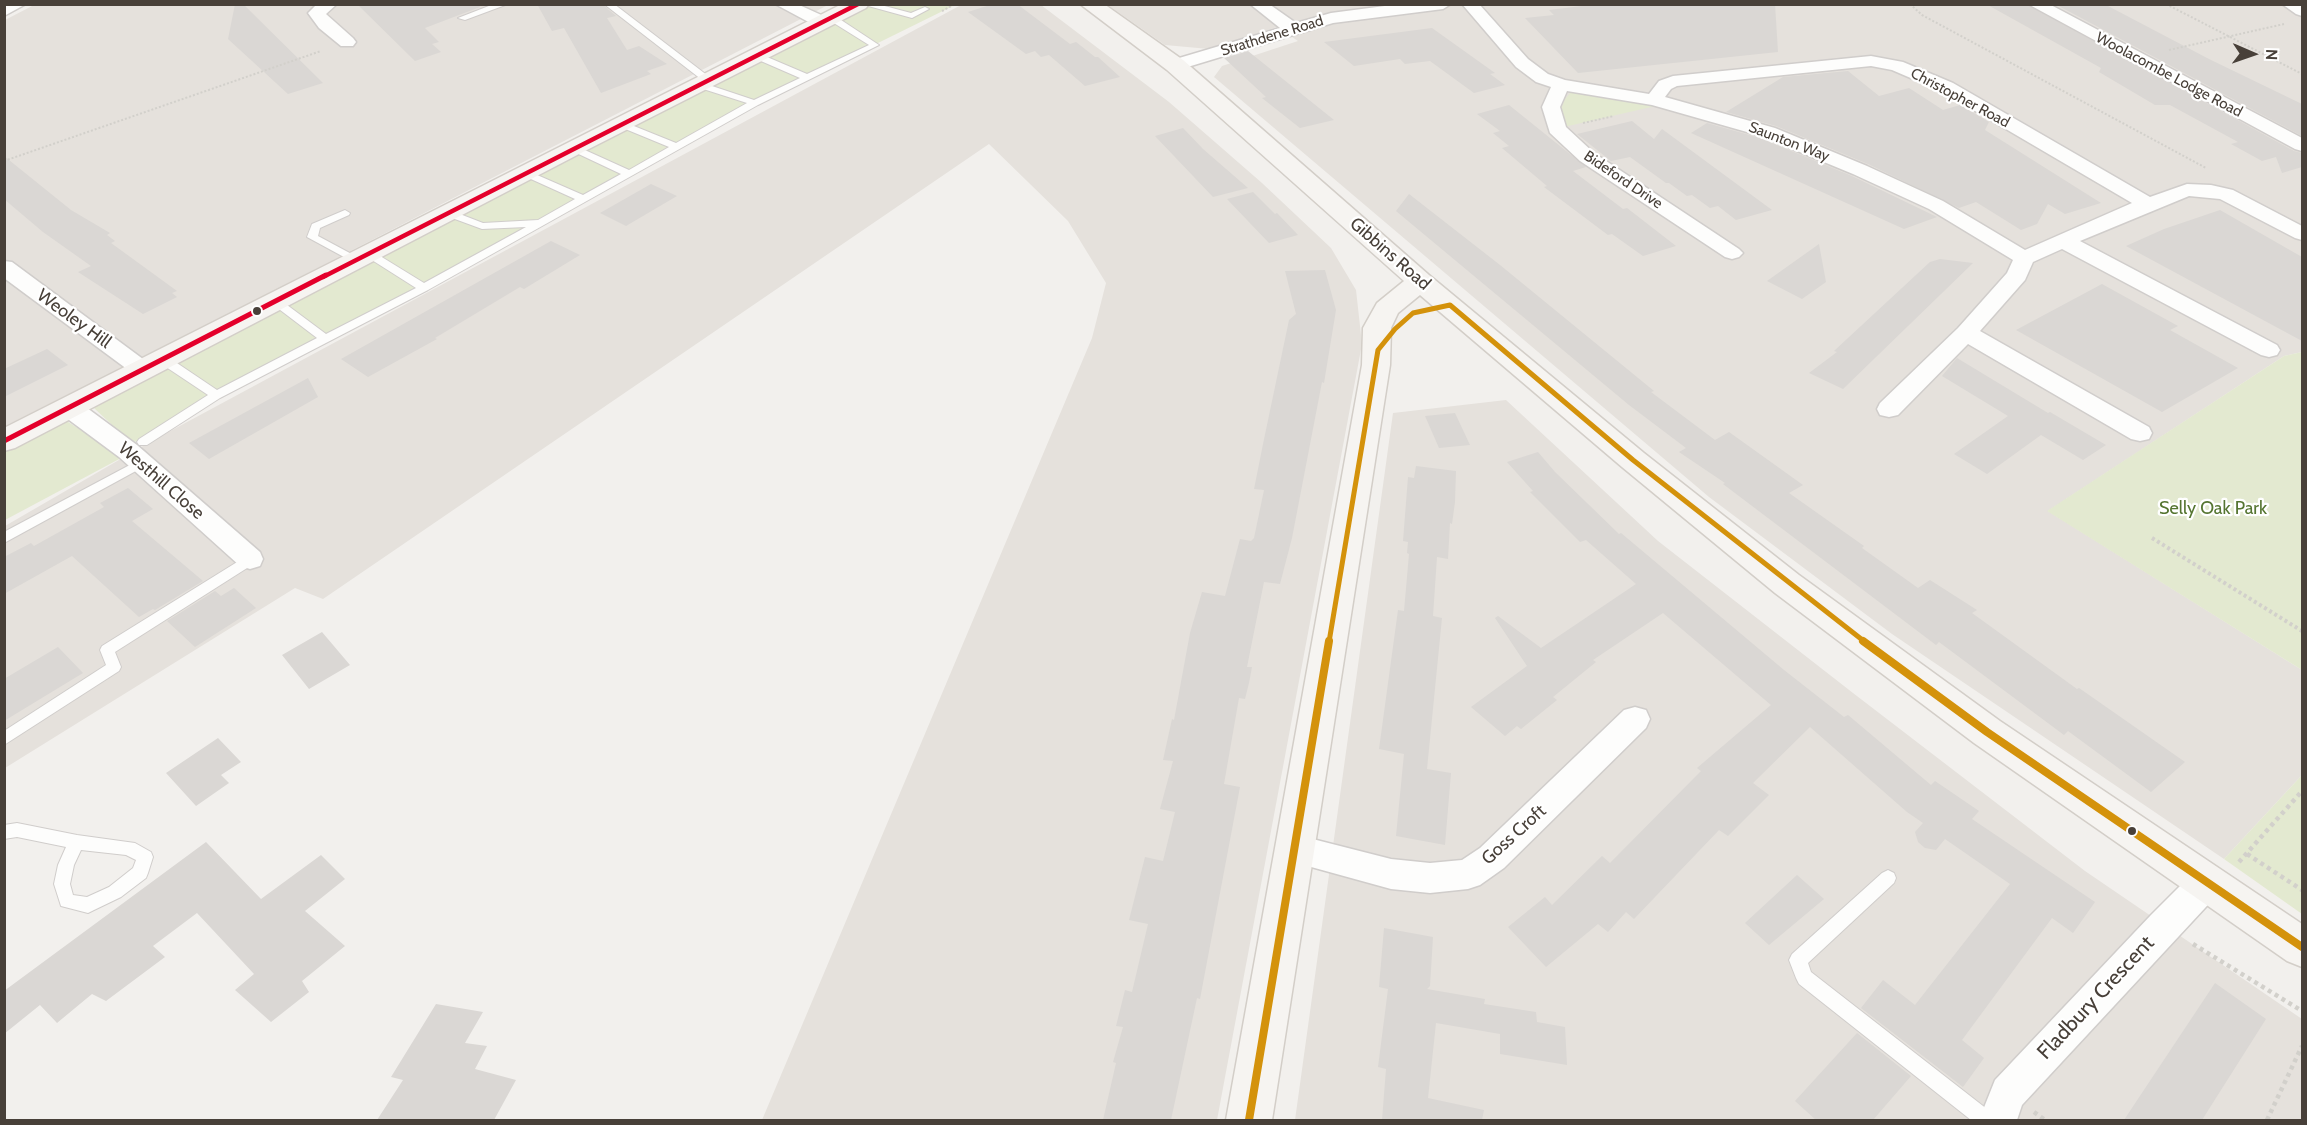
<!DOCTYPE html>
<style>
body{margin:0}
#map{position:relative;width:2307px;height:1125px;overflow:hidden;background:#f2f0ed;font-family:Cabin,sans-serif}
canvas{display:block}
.frame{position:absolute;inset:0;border:6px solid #484039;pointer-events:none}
.north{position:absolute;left:2223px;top:24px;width:60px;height:60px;-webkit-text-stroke:4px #fff;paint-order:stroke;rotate:92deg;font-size:16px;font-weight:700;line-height:24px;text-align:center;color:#484039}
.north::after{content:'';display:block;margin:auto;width:21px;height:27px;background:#484039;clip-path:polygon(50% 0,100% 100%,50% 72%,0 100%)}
</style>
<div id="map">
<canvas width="2307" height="1125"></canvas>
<div class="frame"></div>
<div class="north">N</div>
</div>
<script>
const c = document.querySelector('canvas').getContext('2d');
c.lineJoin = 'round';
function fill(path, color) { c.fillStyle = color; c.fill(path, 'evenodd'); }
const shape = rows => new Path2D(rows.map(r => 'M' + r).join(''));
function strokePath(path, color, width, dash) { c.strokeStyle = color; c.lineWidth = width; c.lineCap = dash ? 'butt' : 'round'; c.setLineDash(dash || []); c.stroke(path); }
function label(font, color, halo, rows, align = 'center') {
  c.font = font + ' Cabin,sans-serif'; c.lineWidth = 4.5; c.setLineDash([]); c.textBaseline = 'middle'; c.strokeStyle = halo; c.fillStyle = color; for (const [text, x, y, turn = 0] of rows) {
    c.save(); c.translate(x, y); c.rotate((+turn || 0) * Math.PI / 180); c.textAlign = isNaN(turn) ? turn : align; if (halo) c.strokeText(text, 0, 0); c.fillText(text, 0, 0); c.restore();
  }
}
fill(shape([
 [36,4,828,5,172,343,5,426,5,20],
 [961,5,1041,5,1169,102,1262,183,1331,248,1356,290,1362,344,1217,1120,762,1120,1092,338,1106,283,1068,221,989,144,323,599,295,588,5,768,5,526,150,442],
 [1108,5,2302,5,2302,352,2284,356,2048,511,2302,670,2302,775,2224,859,1892,634,1709,497,1214,77,1222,66,1298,41,1277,27,1209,49,1165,45],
 [1506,400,1658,541,1853,693,2085,871,2302,1019,2302,1120,1295,1120,1393,413]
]), '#e5e1dc');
fill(shape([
 [867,5,955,5,807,78,138,442,129,441,94,408,160,368],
 [1572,91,1660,105,1564,127,1560,111,1565,99],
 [2302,352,2302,670,2047,511,2284,356],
 [65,420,123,457,5,520,5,452],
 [2302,775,2302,914,2224,859]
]), '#e3e9d0');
fill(shape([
 [235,4,243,4,323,83,288,94,228,39],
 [357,4,479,4,480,7,425,28,439,42,432,44,441,52,415,61],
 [537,4,602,4,616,16,607,18,627,50,639,46,667,64,647,71,651,74,601,93,564,28,552,31],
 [993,4,1017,4,1070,44,1076,42,1095,57,1098,57,1120,77,1085,86,1049,55,1041,57,1035,51,1026,54,968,12],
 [1598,4,1775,4,1778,52,1578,73,1525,18,1554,15,1549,10],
 [1986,4,2026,4,2294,151,2302,153,2302,167,2282,173,2276,157,2262,161,2231,144,2238,142,2170,105,2155,105,2099,72,2101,68],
 [2055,4,2108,6,2209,59,2302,104,2302,136],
 [1432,28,1495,73,1490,74,1505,85,1474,93,1430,61,1405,64,1400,59,1354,66,1324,42],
 [1248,51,1334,120,1300,128,1262,98,1266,97,1224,58],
 [1848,71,1879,96,1909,88,1943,110,1960,105,1989,122,1985,130,2101,203,2065,214,2048,204,2037,224,2021,230,1976,202,1959,208,1868,164,1776,126,1726,112,1783,77],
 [1509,105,1586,167,1573,171,1623,209,1627,208,1676,246,1643,256,1612,234,1608,235,1544,187,1547,186,1502,148,1509,146,1493,133,1500,131,1477,114],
 [1632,121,1654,139,1662,129,1772,210,1736,220,1718,206,1710,208,1692,195,1687,196,1669,183,1666,183,1630,157,1611,161,1577,134],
 [1707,123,1760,138,1852,176,1937,217,1904,229,1691,133],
 [1183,128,1203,149,1248,188,1213,197,1155,136],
 [4,156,71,210,110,233,107,235,115,241,111,243,177,291,172,293,177,297,143,314,78,272,91,266,43,232,4,199],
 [651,184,677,196,626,226,600,213],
 [1253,192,1275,214,1277,213,1298,235,1269,243,1227,199],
 [1409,194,1500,265,1654,391,1651,392,1715,440,1729,432,1803,485,1789,493,1864,546,1862,548,1918,588,1930,580,1977,610,1972,613,2077,689,2079,688,2185,762,2151,792,2068,731,2064,735,1939,642,1936,645,1723,484,1725,483,1679,452,1686,448,1629,405,1396,211],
 [2220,210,2302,257,2302,341,2126,246,2164,229],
 [551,241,580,255,524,289,520,287,435,338,437,339,368,377,341,359],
 [1819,244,1826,282,1802,299,1767,281],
 [1940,259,1973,263,1843,389,1809,373,1837,352,1834,351,1930,262],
 [1325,270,1336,310,1324,383,1322,382,1292,538,1280,584,1264,582,1247,667,1252,667,1249,683,1245,699,1239,698,1224,784,1240,787,1200,999,1197,998,1171,1120,1103,1120,1116,1063,1113,1062,1123,1027,1116,1026,1125,990,1132,992,1148,924,1129,920,1145,857,1163,861,1175,812,1160,809,1173,761,1163,760,1172,719,1174,720,1190,633,1202,592,1225,596,1240,539,1251,541,1254,538,1264,490,1254,489,1263,444,1289,320,1296,314,1285,271],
 [2102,284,2178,326,2170,330,2238,368,2162,412,2016,330],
 [47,349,68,365,4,397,4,369],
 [1957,358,2048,413,2050,412,2106,445,2083,460,2041,435,1987,474,1954,454,2008,416,1942,376],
 [308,378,318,397,209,459,189,443],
 [1455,413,1470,445,1439,448,1425,416],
 [1538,452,1555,472,1619,534,1621,533,1784,670,1844,717,1848,715,1931,785,1935,781,1979,811,1972,819,2095,902,2073,933,2052,918,1962,1040,1984,1058,1963,1087,1861,1008,1883,980,1915,1005,2010,884,1945,839,1936,850,1925,848,1918,842,1915,832,1923,823,1907,812,1810,727,1753,783,1769,795,1728,836,1719,830,1634,919,1626,912,1608,932,1598,924,1546,967,1508,927,1545,897,1552,905,1602,856,1610,863,1701,771,1697,768,1771,705,1663,613,1593,660,1596,662,1553,697,1557,700,1521,729,1517,726,1505,736,1471,707,1527,666,1495,618,1498,616,1541,648,1636,584,1586,540,1580,542,1530,492,1533,491,1507,462],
 [1416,466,1456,471,1455,502,1452,524,1450,523,1448,559,1437,557,1433,616,1442,618,1427,769,1451,773,1445,845,1396,836,1404,754,1379,749,1398,610,1404,611,1409,554,1407,553,1408,542,1403,541,1408,477,1414,478],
 [128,488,153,509,132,521,203,581,155,610,153,609,139,617,72,556,4,594,4,557,31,543,34,546,104,507,100,503],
 [234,588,256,608,195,647,167,621,215,591,221,596],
 [322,632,350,665,309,689,282,655],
 [58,647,83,673,4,721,4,679],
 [218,738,241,762,221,775,229,783,196,806,166,773],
 [206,842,261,899,321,855,345,879,305,911,345,946,302,981,309,992,271,1022,235,990,254,974,197,913,153,946,165,957,106,1001,92,994,57,1023,40,1005,4,1034,4,991],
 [1797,875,1824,899,1769,945,1745,923],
 [1384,928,1433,937,1430,986,1427,989,1485,999,1484,1004,1536,1012,1537,1022,1565,1027,1567,1065,1500,1054,1500,1034,1436,1023,1428,1098,1484,1110,1482,1120,1382,1120,1386,1069,1378,1067,1388,989,1379,987],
 [2215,983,2266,1019,2202,1120,2124,1120],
 [436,1004,483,1012,465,1043,487,1046,475,1069,516,1080,494,1120,377,1120,403,1080,391,1077],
 [1857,1033,1911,1076,1873,1120,1816,1120,1795,1101]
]), '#dad7d4');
const lane = shape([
 [494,4,508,4,465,20,458,18,494,4],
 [604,4,614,4,712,79,712,83,706,83,604,4],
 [861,4,877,4,911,13,925,7,929,9,912,18,861,4],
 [829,16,835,16,879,45,758,105,428,290,220,398,147,445,139,445,137,442,139,439,208,395,160,363,158,360,160,357,168,357,217,390,317,338,271,303,271,299,279,299,326,334,416,288,364,255,364,251,372,251,424,283,526,227,482,229,444,215,444,211,452,211,483,223,538,220,575,199,522,175,522,171,528,171,583,195,621,174,570,150,570,146,576,146,629,170,669,147,618,126,618,122,624,122,676,143,747,103,697,87,697,83,703,83,754,100,800,78,754,58,754,54,760,54,807,74,869,45,829,20,829,16],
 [345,210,350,213,349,215,320,228,318,236,359,258,360,260,355,263,307,237,312,224,345,210],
 [141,459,145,460,147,463,145,466,4,543,4,532,141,459],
 [250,554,257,559,255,563,115,652,121,667,119,671,4,745,4,731,106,665,100,650,102,646,250,554],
 [17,823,77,835,135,843,151,852,153,857,148,873,146,878,121,897,94,910,88,913,61,906,54,884,58,865,66,847,17,837,4,839,4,825,17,823],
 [81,850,126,855,136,860,133,868,109,887,87,897,73,895,70,884,74,865,81,850],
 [1888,870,1894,873,1896,878,1894,883,1808,963,1811,972,1992,1113,1994,1120,1971,1120,1799,984,1796,978,1789,960,1792,954,1882,873,1888,870]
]);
const street = shape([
 [4,4,26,4,4,16,4,4],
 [317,4,337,4,326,14,353,38,356,42,353,46,341,46,319,28,308,13,317,4],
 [775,4,797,4,828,18,830,22,828,26,816,26,775,4],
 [1250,4,1269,4,1296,23,1331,13,1400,4,1451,4,1443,9,1333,23,1181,69,1169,69,1166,65,1169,61,1280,28,1250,4],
 [1462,4,1479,4,1528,59,1548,74,1565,80,1649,94,1659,81,1673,76,1871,56,1903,62,1953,83,2150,197,2187,184,2211,185,2233,190,2302,226,2302,240,2295,238,2220,199,2189,196,2080,241,2277,345,2280,350,2277,355,2269,357,2261,355,2062,249,2033,262,2025,280,1980,331,2149,427,2152,433,2149,439,2140,441,2131,439,1968,344,1898,415,1889,417,1880,415,1877,409,1880,403,1958,328,2007,273,2013,260,1929,209,1853,174,1761,136,1652,105,1567,91,1560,107,1566,127,1594,153,1739,249,1743,253,1739,257,1732,259,1725,257,1580,161,1550,133,1542,107,1551,87,1536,82,1516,67,1462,4],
 [1871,66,1892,70,1941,91,2132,203,2025,250,1943,201,1867,166,1775,128,1665,97,1671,89,1677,86,1871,66],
 [2028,4,2049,4,2302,138,2302,151,2295,149,2028,4],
 [2282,4,2302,4,2302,16,2296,14,2282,4],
 [4,261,12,262,151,365,155,370,151,375,143,377,135,375,4,278,4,261],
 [70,400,79,402,137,445,260,552,263,559,260,566,250,569,240,566,119,457,61,414,58,408,61,402,70,400],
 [1635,707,1646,710,1650,719,1646,728,1504,868,1480,885,1468,889,1430,893,1391,889,1293,862,1282,858,1277,848,1282,838,1293,834,1391,859,1430,863,1462,860,1480,848,1624,710,1635,707],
 [2206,868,2218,872,2223,883,2218,894,2022,1105,2017,1120,1979,1120,1995,1080,2151,915,2194,872,2206,868]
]);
const secondary = shape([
 [842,4,869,4,866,8,581,153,15,448,4,451,4,428,842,4],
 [1080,4,1104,4,1183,60,1429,275,1644,453,1799,575,2000,721,2302,924,2302,967,2287,961,1974,743,1775,593,1622,467,1420,295,1398,313,1391,328,1390,365,1272,1120,1226,1120,1362,365,1363,328,1377,303,1404,281,1167,70,1080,4]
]);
strokePath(lane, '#d0cdcb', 2);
strokePath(street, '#d0cdcb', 3);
strokePath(secondary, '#d3cec8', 3);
strokePath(shape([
 [1910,4,1922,15,2206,168],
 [2166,4,2302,74],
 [942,11,955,4],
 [2169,50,2284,24],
 [1583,123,1614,116],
 [4,161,321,51]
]), '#d2d0cb', 2, [2, 2]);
strokePath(shape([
 [2152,538,2302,631]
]), '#d2d0cb', 4, [3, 3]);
strokePath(shape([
 [2247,854,2302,890],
 [2239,862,2302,791],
 [2193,944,2302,1011],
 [2034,1112,2045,1120],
 [2267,1120,2302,1046]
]), '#d2d0cb', 4.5, [4, 4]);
fill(lane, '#fdfdfc');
fill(street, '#fdfdfc');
fill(secondary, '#f6f4f1');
strokePath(shape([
 [1329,642,1378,350,1395,329,1413,313,1450,305,1633,460,1865,642]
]), '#d4920b', 5);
strokePath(shape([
 [1863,641,1987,732,2302,947],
 [1249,1120,1329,641]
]), '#d4920b', 8);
strokePath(shape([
 [323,277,858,4]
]), '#e4002b', 4.5);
strokePath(shape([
 [4,441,326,275]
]), '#e4002b', 5);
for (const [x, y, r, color] of [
 [257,311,5,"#484039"],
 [2132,831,5,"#484039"]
]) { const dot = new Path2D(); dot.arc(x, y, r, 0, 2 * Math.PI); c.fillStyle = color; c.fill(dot); strokePath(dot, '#fff', 2); }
label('15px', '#484039', '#fff', [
 ["Strathdene Road",1272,36,-17],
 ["Woolacombe Lodge Road",2169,75,28],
 ["Christopher Road",1960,98,28],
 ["Saunton Way",1789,142,21],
 ["Bideford Drive",1623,180,34]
]);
label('18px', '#484039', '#fff', [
 ["Gibbins Road",1390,254,41],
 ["Weoley Hill",74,319,36],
 ["Westhill Close",161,481,41],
 ["Goss Croft",1514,835,-42]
]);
label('18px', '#557531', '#fff', [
 ["Selly Oak Park",2213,509]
]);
label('21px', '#484039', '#fff', [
 ["Fladbury Crescent",2096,998,-47]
]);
</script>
